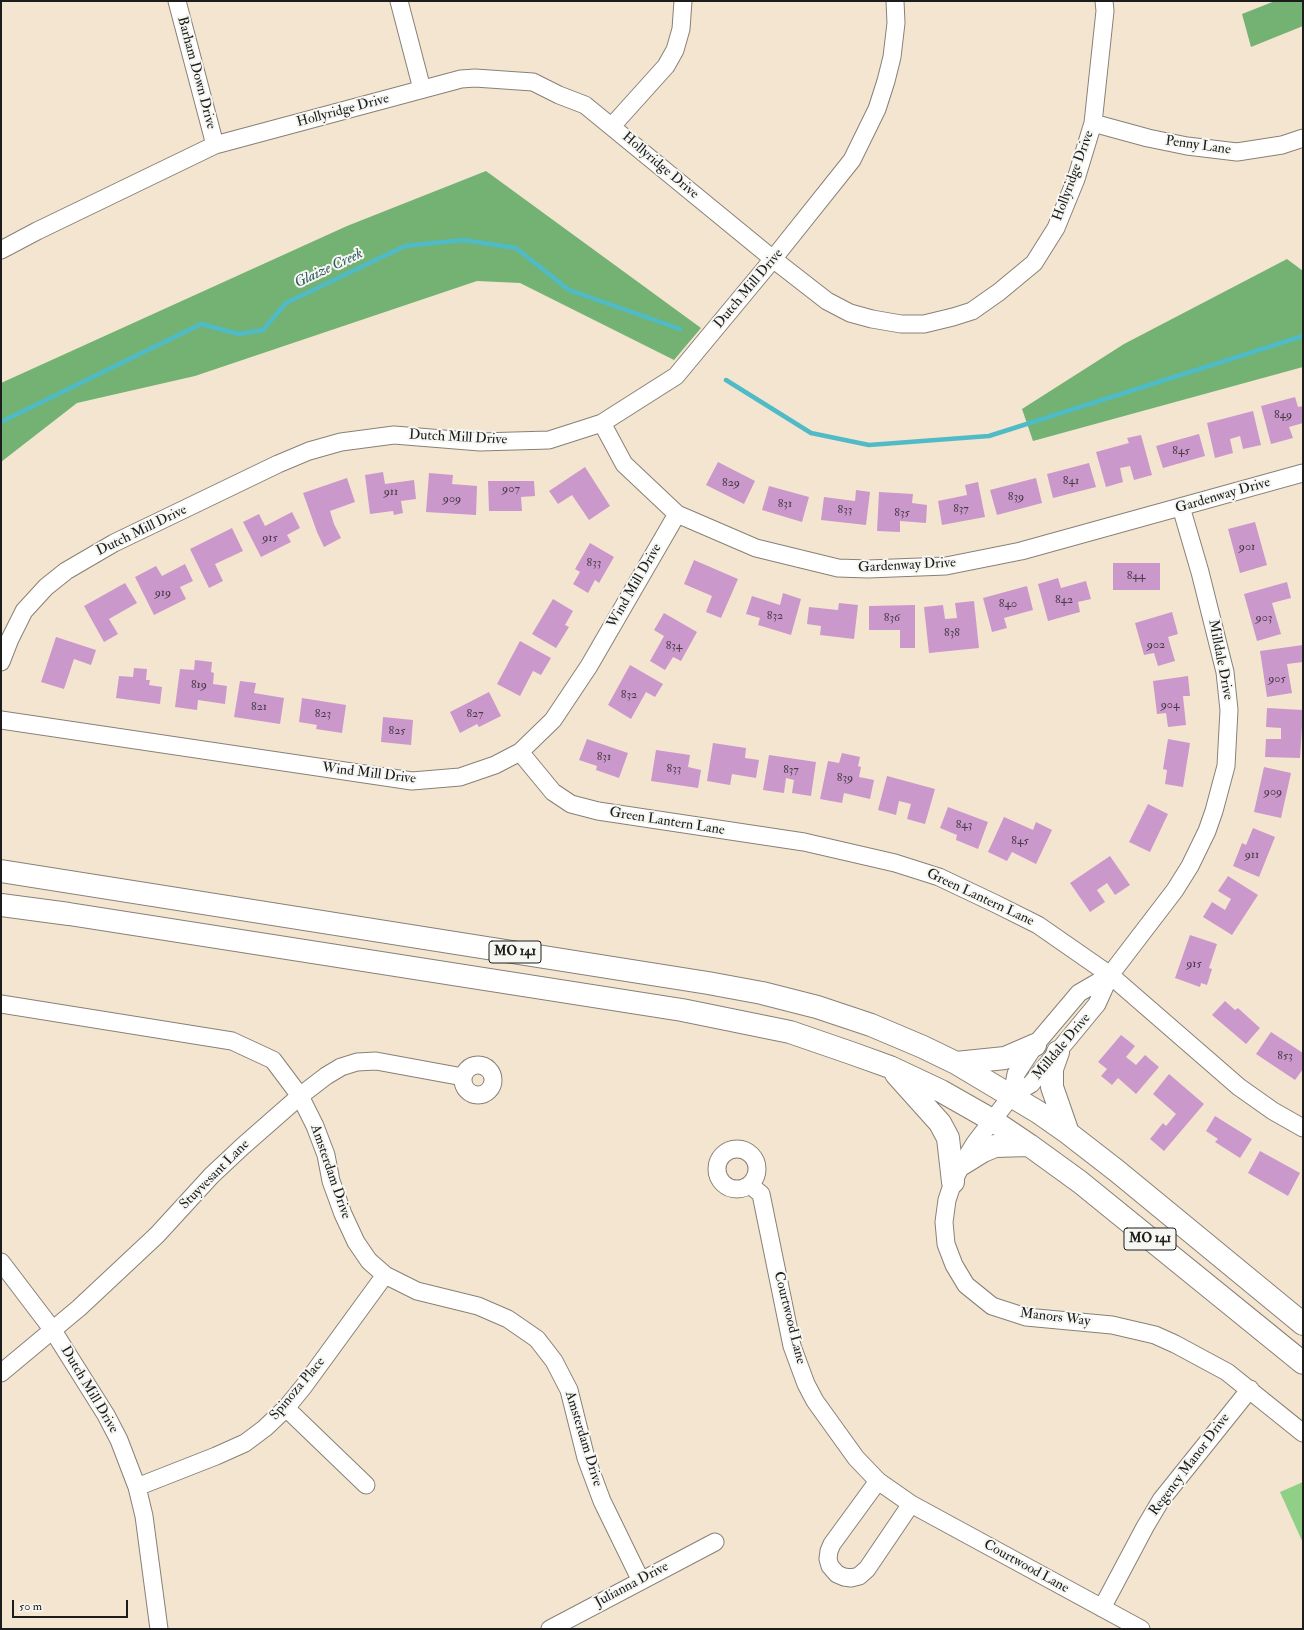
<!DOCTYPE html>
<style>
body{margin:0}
#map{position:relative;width:1304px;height:1630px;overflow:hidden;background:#f4e5d1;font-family:"IM FELL Double Pica",serif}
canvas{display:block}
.frame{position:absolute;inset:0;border:2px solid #1c1c1c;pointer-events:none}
.scale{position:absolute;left:12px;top:1600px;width:116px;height:18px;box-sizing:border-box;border:2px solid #1c1c1c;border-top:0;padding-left:5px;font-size:12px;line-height:14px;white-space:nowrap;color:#1c1c1c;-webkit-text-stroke:3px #f6f6f2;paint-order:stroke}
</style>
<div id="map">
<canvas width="1304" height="1630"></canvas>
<div class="frame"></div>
<div class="scale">50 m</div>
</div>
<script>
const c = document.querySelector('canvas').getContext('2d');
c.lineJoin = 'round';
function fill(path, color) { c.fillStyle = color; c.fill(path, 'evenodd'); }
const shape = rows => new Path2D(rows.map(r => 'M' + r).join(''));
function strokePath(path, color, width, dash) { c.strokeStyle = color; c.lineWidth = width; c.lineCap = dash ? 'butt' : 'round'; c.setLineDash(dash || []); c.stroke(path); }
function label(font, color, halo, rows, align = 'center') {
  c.font = font + ' "IM FELL Double Pica",serif'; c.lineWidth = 4; c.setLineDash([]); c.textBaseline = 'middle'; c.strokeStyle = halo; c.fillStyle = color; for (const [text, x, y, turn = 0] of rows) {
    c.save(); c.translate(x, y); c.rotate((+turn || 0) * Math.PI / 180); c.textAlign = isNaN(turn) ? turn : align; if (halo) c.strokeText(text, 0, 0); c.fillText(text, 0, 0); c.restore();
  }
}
fill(shape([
 [1303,1482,1303,1543,1280,1492]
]), '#8fcf86');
fill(shape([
 [1275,1,1303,1,1303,26,1251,47,1242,14],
 [486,171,701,328,674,360,520,283,477,281,195,376,77,403,1,462,1,383,347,226],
 [1287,259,1303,271,1303,367,1033,441,1022,409,1124,344]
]), '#73b273');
strokePath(shape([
 [726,380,811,433,869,445,989,436,1303,336],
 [1,422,201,324,239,334,263,330,286,303,405,246,464,240,516,248,569,290,680,329]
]), '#4ebbc7', 4.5);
fill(shape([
 [1295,397,1298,407,1303,406,1303,423,1289,427,1293,438,1271,444,1261,406],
 [1253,411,1261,445,1243,449,1240,436,1230,439,1233,453,1215,458,1207,423],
 [1199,434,1205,456,1163,468,1156,446],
 [1141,435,1152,475,1134,480,1130,466,1120,468,1123,482,1106,487,1096,452,1129,443,1127,438],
 [718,462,755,481,744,504,706,485],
 [1089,463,1096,487,1053,498,1047,474],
 [585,467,610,506,589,520,572,495,558,504,549,491],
 [383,472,385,484,414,480,416,499,401,501,403,513,394,515,393,511,370,514,365,475],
 [429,473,453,475,452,484,477,486,476,515,426,512],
 [347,478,355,502,330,511,334,524,341,538,324,547,317,532,303,493],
 [1036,478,1042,503,997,515,990,490],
 [488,481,534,481,535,496,521,497,522,511,489,511],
 [978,482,985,517,942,525,938,501,967,495,965,485],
 [769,486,809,497,802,522,762,510],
 [856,490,870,492,866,525,821,520,824,497,855,501],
 [879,492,913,494,912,503,927,505,926,523,900,521,900,532,877,531],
 [292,512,300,528,287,535,291,542,261,557,243,522,259,514,265,526],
 [1255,522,1267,565,1240,573,1228,529],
 [232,528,243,551,215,564,223,581,209,588,190,549],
 [590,543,614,557,599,583,595,580,588,593,573,584,580,572,575,569],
 [694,560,738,579,721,618,706,612,712,596,684,584],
 [1113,563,1160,563,1160,590,1113,590],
 [185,564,193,581,180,587,186,599,154,615,135,577,156,566,162,576],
 [1058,578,1061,588,1086,581,1091,599,1078,602,1080,612,1048,621,1038,584],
 [1287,582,1291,598,1272,603,1281,634,1257,641,1244,594],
 [125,583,137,603,109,619,118,634,104,642,84,606],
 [1027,586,1033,610,1004,618,1007,628,992,632,983,598],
 [783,593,801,599,791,635,758,625,760,618,746,614,752,596,780,605],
 [553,599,573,611,565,625,569,627,556,648,532,634],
 [974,601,979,648,929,653,924,607,943,605,945,619,957,618,955,603],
 [839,603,858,605,854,639,820,635,821,626,807,624,809,607,838,610],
 [915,605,915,648,900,648,900,630,869,630,869,606],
 [1172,612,1178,634,1168,637,1175,661,1158,666,1154,653,1144,655,1135,623],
 [664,613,697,632,681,661,673,657,665,670,650,661,664,636,654,630],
 [56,637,96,650,91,665,74,659,64,689,41,682],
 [520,641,551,658,541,675,533,671,520,696,497,684],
 [1303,645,1303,662,1287,664,1292,693,1267,697,1260,651],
 [195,660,212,662,211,672,214,673,213,684,227,686,225,704,198,700,197,710,175,707,180,669,194,670],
 [630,665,663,684,655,697,646,692,631,719,608,705],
 [134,668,147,669,146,680,150,680,149,685,162,687,160,704,116,698,119,676,133,677],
 [1188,676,1190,696,1183,696,1186,725,1168,727,1166,713,1157,714,1153,681],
 [240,681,256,683,254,693,284,698,280,724,234,717],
 [489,692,501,716,479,727,477,724,460,733,450,712],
 [302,698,346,705,342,733,316,729,317,725,299,722],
 [1267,708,1303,710,1300,758,1265,757,1266,739,1281,739,1281,728,1266,727],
 [383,717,413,720,411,745,381,742],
 [587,739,628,753,619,778,596,770,597,766,579,760],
 [1168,739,1190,743,1183,787,1165,784,1167,770,1163,769],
 [713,743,746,748,745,758,759,760,756,778,732,774,730,785,707,781],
 [656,750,690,755,688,767,701,770,698,788,651,781],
 [842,753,860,757,858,766,861,767,859,777,874,780,870,799,844,793,842,803,820,799,828,761,839,763],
 [769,755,816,762,811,796,792,793,794,780,786,778,784,793,763,790],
 [1264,767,1291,773,1281,818,1254,812],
 [887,776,935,789,925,824,907,819,911,804,899,801,896,815,878,810],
 [1148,804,1168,814,1150,852,1129,842],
 [948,807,988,822,978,849,956,840,957,835,940,828],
 [1004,817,1033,830,1036,822,1052,830,1036,864,1012,852,1007,861,988,852],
 [1253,828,1275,837,1259,877,1233,866,1242,843,1246,845],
 [1110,856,1130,885,1115,895,1107,883,1097,890,1105,902,1090,912,1070,883],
 [1228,876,1258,895,1232,935,1203,917,1212,902,1225,910,1231,899,1218,891],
 [1190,935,1217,944,1209,968,1212,969,1207,985,1201,983,1200,987,1175,978],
 [1225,1001,1235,1010,1238,1008,1260,1028,1246,1044,1212,1015],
 [1271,1032,1303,1053,1303,1069,1295,1080,1256,1054],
 [1121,1035,1135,1046,1126,1057,1136,1065,1145,1055,1159,1067,1136,1094,1118,1078,1112,1085,1101,1076,1107,1069,1098,1062],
 [1169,1074,1204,1104,1164,1151,1150,1139,1163,1123,1166,1126,1176,1114,1153,1094],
 [1215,1116,1252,1139,1240,1158,1215,1142,1218,1139,1206,1131],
 [1260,1151,1300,1173,1288,1196,1248,1173]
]), '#cb98cb');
const minor = shape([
 [177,1,215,145],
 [399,1,422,89],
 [1093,123,1148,138,1187,146,1237,152,1282,145,1303,138],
 [612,126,666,66,675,50,681,29,683,1],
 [1,250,37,231,215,145,461,79,475,78,533,82,559,95,585,105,773,259,827,301,850,313,872,319,901,324,924,324,953,317,972,311,999,292,1034,263,1056,228,1076,179,1093,123,1105,11,1104,1],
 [602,423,624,464,677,514,756,548,838,568,868,569,946,566,1021,551,1303,473],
 [1181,507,1200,572,1225,672,1229,710,1226,766,1214,811,1207,831,1190,866,1175,890,1110,975,1097,1004,1031,1084,1012,1095,975,1143,962,1164,953,1182,947,1200,944,1222,946,1244,954,1265,966,1285,992,1306,1026,1317,1112,1325,1155,1335,1175,1344,1227,1372,1303,1433],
 [1,662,10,639,24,611,46,587,66,571,114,543,278,464,309,451,341,442,394,435,480,442,549,440,602,423,676,376,773,259,852,160,877,109,886,81,892,57,896,23,895,1],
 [1,720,412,781,460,777,495,765,520,752,553,720,589,666,677,514],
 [520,752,553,792,571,804,598,811,804,842,895,863,939,877,996,904,1038,925,1110,975,1239,1087,1273,1111,1303,1128],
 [1,1004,232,1041,273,1060,300,1096,315,1126,326,1155,331,1181,343,1214,356,1242,369,1261,385,1275,417,1291,478,1306,508,1319,537,1339,554,1361,569,1390,586,1458,602,1501,641,1581],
 '463 1080a15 15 0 1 1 30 0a15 15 0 1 1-30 0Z',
 [1012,1095,1016,1074,1035,1045,1079,993,1110,975],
 '717 1169a20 20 0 1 1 40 0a20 20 0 1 1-40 0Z',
 [750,1185,761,1194,792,1346,806,1384,815,1401,856,1458,878,1481,911,1504,1141,1629],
 [1,1262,52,1329,106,1415,119,1440,137,1487,144,1516,159,1629],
 [1,1373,79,1308,157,1235,212,1175,243,1146,300,1096,326,1076,341,1067,357,1062,376,1061,463,1077],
 [286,1408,366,1485],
 [878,1481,832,1544,829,1551,828,1559,830,1566,837,1574,844,1577,851,1578,859,1576,867,1569,911,1504],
 [137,1487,216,1456,245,1443,265,1428,286,1408,304,1386,385,1275],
 [1102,1608,1145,1527,1161,1500,1250,1389],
 [550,1629,715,1542]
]);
const highway = shape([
 [1,871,708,983,762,993,817,1007,871,1025,923,1047,956,1063,1038,1112,1068,1133,1117,1171,1303,1324],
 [1,905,69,914,682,1010,790,1032,851,1053,890,1067,941,1091,992,1120,1029,1145,1080,1182,1303,1363],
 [1058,1052,1052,1069,1052,1087,1068,1133],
 [956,1063,1005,1058,1035,1045],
 [896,1074,940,1123,948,1138,953,1182],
 [962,1164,983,1151,995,1146,1029,1145]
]);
strokePath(minor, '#888076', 19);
strokePath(highway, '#888076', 24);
strokePath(minor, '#fff', 17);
strokePath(highway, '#fff', 22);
label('12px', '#483b48', null, [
 ["849",1283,415],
 ["845",1181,451],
 ["841",1071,481],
 ["829",731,483],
 ["907",511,489],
 ["911",391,492],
 ["839",1016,497],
 ["909",452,499],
 ["831",785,504],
 ["837",961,509],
 ["833",845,510],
 ["835",902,513],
 ["915",270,538],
 ["901",1247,547],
 ["833",594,563],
 ["844",1136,576],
 ["919",163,593],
 ["842",1064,600],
 ["840",1008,604],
 ["832",775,616],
 ["836",892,618],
 ["903",1264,618],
 ["838",952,633],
 ["902",1156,645],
 ["834",674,646],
 ["905",1277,679],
 ["819",199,685],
 ["832",629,695],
 ["904",1170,705],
 ["821",259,707],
 ["823",323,714],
 ["827",475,714],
 ["825",397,731],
 ["831",604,757],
 ["833",674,769],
 ["837",791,770],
 ["839",845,778],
 ["909",1273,792],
 ["843",964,825],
 ["845",1020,841],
 ["911",1252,855],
 ["915",1194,964],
 ["853",1285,1056]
]);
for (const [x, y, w] of [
 [515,952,52],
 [1150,1239,52]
]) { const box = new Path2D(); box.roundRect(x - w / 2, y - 11, w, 22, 3); c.fillStyle = '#f6f6f2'; c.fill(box); strokePath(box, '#1c1c1c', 1); }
label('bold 13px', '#1c1c1c', null, [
 ["MO 141",515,952],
 ["MO 141",1150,1239]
]);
label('14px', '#1c1c1c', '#f6f6f2', [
 ["Barham Down Drive",196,73,75],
 ["Hollyridge Drive",343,111,-15],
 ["Penny Lane",1198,146,8],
 ["Hollyridge Drive",660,166,40],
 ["Hollyridge Drive",1074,176,-70],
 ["Dutch Mill Drive",749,289,-50],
 ["Dutch Mill Drive",458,438,3],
 ["Gardenway Drive",1223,496,-16],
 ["Dutch Mill Drive",142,531,-26],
 ["Gardenway Drive",907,566,-3],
 ["Wind Mill Drive",635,586,-60],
 ["Milldale Drive",1220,660,79],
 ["Wind Mill Drive",369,774,7],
 ["Green Lantern Lane",667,822,9],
 ["Green Lantern Lane",980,898,25],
 ["Milldale Drive",1062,1047,-50],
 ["Amsterdam Drive",330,1172,71],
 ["Stuyvesant Lane",215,1175,-45],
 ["Courtwood Lane",789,1318,76],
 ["Manors Way",1055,1318,7],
 ["Spinoza Place",298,1389,-50],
 ["Dutch Mill Drive",89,1390,59],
 ["Amsterdam Drive",583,1439,73],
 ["Regency Manor Drive",1190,1465,-53],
 ["Courtwood Lane",1026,1567,29],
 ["Julianna Drive",632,1585,-28]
]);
label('italic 15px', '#305c60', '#f6f6f2', [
 ["Glaize Creek",329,269,-25]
]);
</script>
